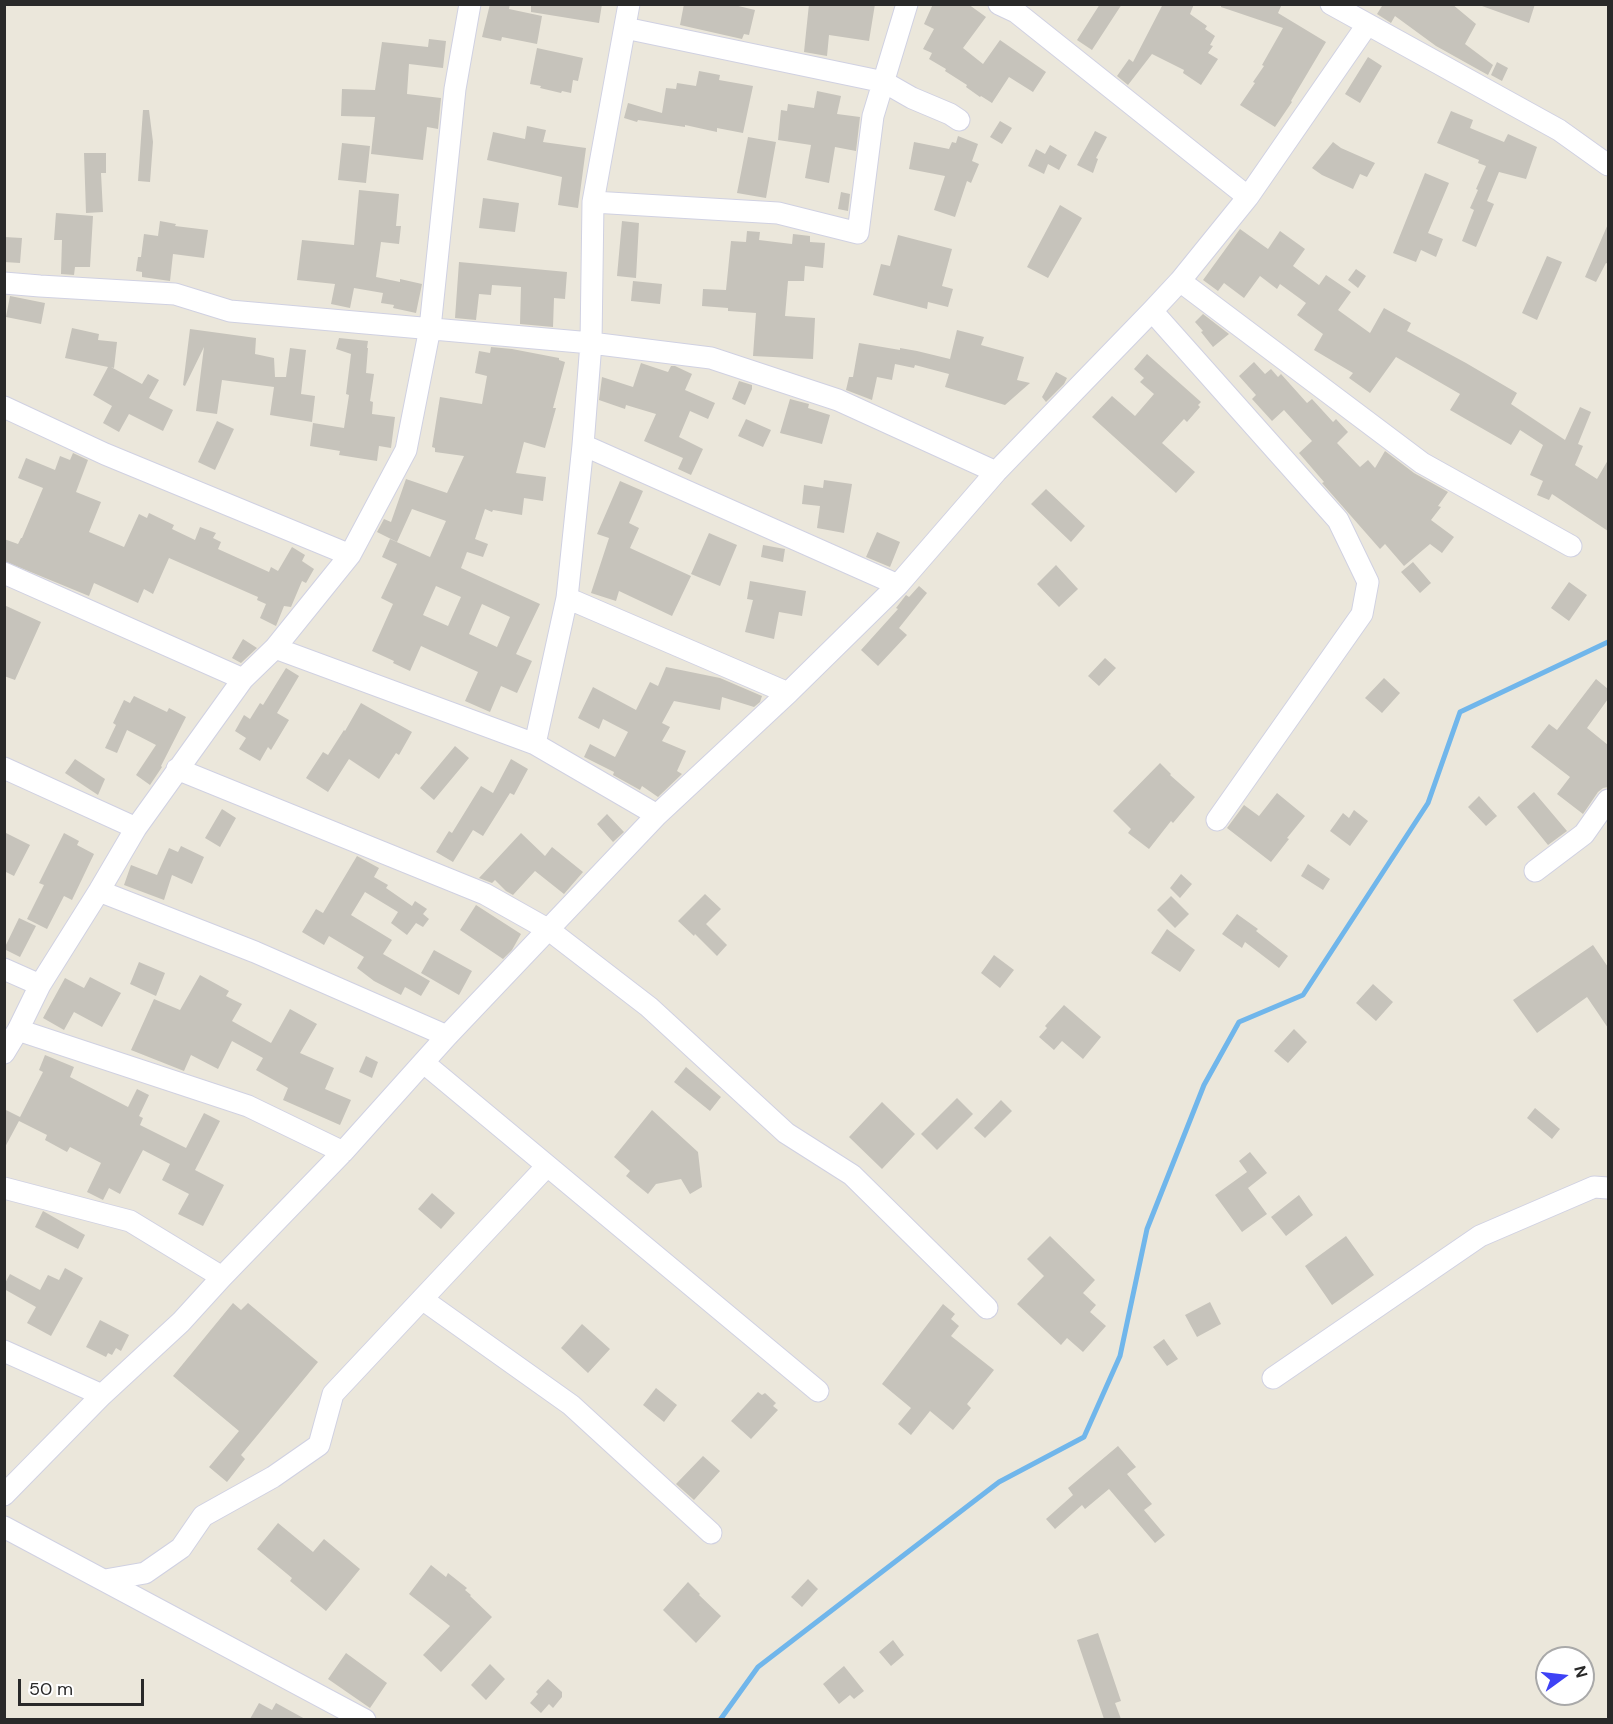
<!DOCTYPE html>
<style>
body{margin:0}
#map{position:relative;width:1613px;height:1724px;overflow:hidden;background:#ebe7db;font-family:"DM Sans",sans-serif}
canvas{display:block}
.frame{position:absolute;inset:0;border:6px solid #292929;pointer-events:none}
.north{position:absolute;left:1535px;top:1646px;width:60px;height:60px;box-sizing:border-box;background:#fff;border:2px solid #a9a9a9;border-radius:50%;rotate:75deg;font-size:16px;font-weight:700;line-height:24px;text-align:center;color:#292929}
.north::after{content:'';display:block;margin:auto;width:21px;height:27px;background:#3e42f5;clip-path:polygon(50% 0,100% 100%,50% 72%,0 100%)}
.scale{position:absolute;left:18px;top:1679px;width:126px;height:27px;box-sizing:border-box;border:3px solid #292929;border-top:0;padding-left:8px;font-size:18px;line-height:21px;white-space:nowrap;color:#292929;-webkit-text-stroke:4px #fff;paint-order:stroke}
</style>
<div id="map">
<canvas width="1613" height="1724"></canvas>
<div class="frame"></div>
<div class="north">N</div>
<div class="scale">50 m</div>
</div>
<script>
const c = document.querySelector('canvas').getContext('2d');
c.lineJoin = 'round';
const shape = rows => new Path2D(rows.map(r => 'M' + r).join(''));
function strokePath(path, color, width, dash) { c.strokeStyle = color; c.lineWidth = width; c.lineCap = dash ? 'butt' : 'round'; c.setLineDash(dash || []); c.stroke(path); }
function fill(path, color) { c.fillStyle = color; c.fill(path, 'evenodd'); }
strokePath(shape([
 [720,1720,758,1667,999,1482,1084,1437,1120,1356,1147,1229,1204,1085,1239,1022,1303,995,1428,803,1460,712,1608,642]
]), '#70b6eb', 5);
fill(shape([
 [490,4,510,4,509,9,542,16,537,44,502,37,501,41,482,37],
 [531,4,602,4,599,23,531,12],
 [684,4,730,4,755,10,749,35,744,34,742,39,680,25],
 [809,4,875,4,869,41,829,35,827,56,804,52],
 [933,4,968,4,986,17,963,48,983,64,1000,40,1046,72,1033,92,1009,77,992,103,981,96,980,97,966,87,967,85,945,71,946,69,929,59,932,53,923,49,934,29,924,24],
 [1100,4,1122,4,1092,50,1077,40],
 [1163,4,1194,4,1190,14,1207,26,1205,29,1215,36,1210,45,1213,46,1208,53,1218,59,1201,85,1183,73,1184,70,1152,54,1128,85,1117,76,1129,59,1133,62],
 [1221,4,1282,4,1278,13,1326,42,1291,101,1292,102,1275,127,1240,105,1255,83,1253,82,1264,66,1262,65,1283,28,1221,7],
 [1380,4,1452,4,1476,24,1465,44,1493,65,1488,75,1436,46,1395,16,1391,23,1377,14,1382,6],
 [1483,4,1535,4,1529,23,1482,6],
 [429,39,446,41,443,68,409,64,407,94,441,98,438,129,427,127,423,160,371,154,375,117,341,116,342,89,375,90,382,42,428,47],
 [537,48,583,58,578,81,573,80,571,93,562,91,561,93,540,88,541,86,530,84],
 [1368,57,1382,66,1360,103,1345,94],
 [1497,62,1508,68,1502,81,1491,75],
 [699,71,720,75,719,80,753,86,743,133,717,128,717,132,685,125,685,127,638,120,637,122,624,118,628,103,662,113,666,88,676,89,677,83,696,86],
 [817,91,841,96,837,114,860,117,856,151,835,147,829,183,805,178,811,145,778,140,781,110,787,111,788,104,814,108],
 [143,110,149,110,153,142,150,182,138,181],
 [1451,111,1473,120,1470,128,1504,142,1508,134,1537,147,1526,179,1499,172,1487,201,1494,204,1476,247,1462,241,1474,210,1470,208,1478,190,1476,189,1486,166,1478,163,1479,160,1437,143],
 [1000,121,1012,128,1002,144,990,137],
 [527,126,546,130,543,142,586,148,578,208,558,205,562,177,487,160,493,132,525,139],
 [1095,131,1107,137,1096,158,1098,159,1093,173,1077,165],
 [958,136,978,144,972,161,979,164,971,183,967,181,955,217,934,210,945,176,909,169,914,142,949,149,952,142,956,143],
 [748,137,776,142,766,198,737,193],
 [1333,142,1341,148,1375,163,1367,177,1360,174,1353,189,1322,175,1312,168],
 [342,143,370,146,366,183,338,180],
 [1050,145,1067,155,1059,170,1048,164,1044,174,1028,166,1036,149,1045,154],
 [84,153,106,153,106,173,101,173,103,212,86,213],
 [1425,173,1449,183,1428,233,1443,239,1436,257,1421,250,1416,262,1393,253],
 [359,190,399,194,396,226,401,226,399,244,381,242,376,277,400,282,400,279,422,284,416,313,393,308,394,305,381,303,383,293,354,288,350,308,331,304,335,284,297,280,302,240,354,245],
 [841,192,850,194,848,211,838,209],
 [483,198,519,203,515,232,479,228],
 [1060,205,1082,218,1048,278,1027,267],
 [56,213,93,216,90,267,75,267,74,275,61,274,62,240,54,240],
 [160,221,176,224,175,226,208,230,204,258,173,254,170,281,142,277,142,272,136,271,138,257,141,257,144,234,158,236],
 [622,221,639,223,636,278,617,276],
 [1608,224,1608,264,1606,263,1596,282,1585,277],
 [1240,229,1268,249,1280,231,1305,249,1293,266,1319,285,1326,275,1351,292,1338,310,1370,333,1384,308,1411,323,1407,331,1466,363,1517,393,1511,404,1565,440,1580,407,1591,412,1578,444,1583,446,1575,465,1597,479,1608,460,1608,531,1552,494,1549,500,1537,495,1543,481,1530,475,1543,445,1520,430,1511,445,1450,410,1460,394,1396,357,1370,393,1349,378,1353,373,1314,350,1323,334,1297,315,1306,303,1280,284,1277,289,1260,276,1244,298,1224,283,1218,291,1203,280],
 [747,231,760,232,759,240,792,244,793,234,810,236,810,242,825,243,823,268,805,266,804,281,788,281,785,316,815,318,813,359,753,356,756,313,728,311,728,308,702,306,703,289,726,290,731,241,746,242],
 [898,235,952,249,942,286,953,289,948,307,928,302,927,309,873,295,881,264,890,266],
 [4,237,22,238,20,263,4,262],
 [1547,256,1562,262,1537,320,1522,313],
 [459,262,567,272,565,299,554,298,553,327,520,324,521,287,492,285,491,295,479,294,476,320,455,318],
 [1356,269,1366,276,1358,288,1348,280],
 [633,281,662,284,660,304,631,301],
 [10,296,45,303,41,324,6,317],
 [1203,314,1229,334,1213,347,1201,332,1203,331,1195,322],
 [72,328,99,334,98,340,117,342,114,368,111,367,142,384,148,374,159,380,149,398,173,410,163,431,129,414,119,432,103,423,112,406,93,395,108,367,65,358],
 [190,329,256,338,255,354,274,358,275,377,286,377,290,348,306,350,301,394,315,396,312,422,270,415,274,387,222,380,217,414,196,411,204,347,185,386,183,385],
 [957,330,984,337,981,345,1024,357,1017,380,1030,383,1005,405,945,387,949,374,915,365,914,368,895,364,892,380,877,377,872,400,846,390,849,377,853,377,859,343,900,350,900,348,917,351,950,359],
 [339,338,368,341,367,348,368,348,366,373,374,374,370,401,373,402,372,414,395,417,391,448,379,446,377,461,339,455,340,451,310,446,313,423,344,428,349,395,346,394,351,354,336,349],
 [491,347,512,349,559,358,559,360,565,362,553,408,556,408,545,448,524,442,516,473,546,477,543,501,524,498,522,515,493,510,492,512,485,509,475,539,488,544,483,557,467,552,461,568,540,604,516,654,532,661,517,693,501,686,490,712,465,701,478,672,421,646,410,671,393,663,394,661,372,651,393,604,381,598,397,564,382,557,390,539,430,557,446,521,412,509,397,542,377,532,384,519,391,522,406,479,447,493,464,456,435,452,435,448,432,447,440,397,482,404,487,376,475,373,479,351,490,353],
 [436,586,461,597,448,626,423,615],
 [482,604,510,617,497,647,469,634],
 [1147,354,1201,402,1198,405,1200,407,1187,422,1184,419,1162,443,1195,472,1176,493,1092,417,1112,396,1135,416,1154,394,1140,382,1144,378,1134,369],
 [1254,362,1265,374,1271,369,1278,377,1281,374,1307,403,1312,399,1333,422,1336,419,1348,432,1337,443,1360,467,1368,460,1375,468,1385,451,1414,473,1448,492,1438,506,1441,507,1431,520,1454,537,1442,553,1430,544,1404,566,1385,544,1380,549,1322,483,1324,482,1299,453,1312,441,1284,410,1272,421,1252,399,1256,395,1239,376],
 [641,363,668,372,671,366,675,366,692,374,685,390,715,403,708,419,690,411,679,437,703,449,691,475,678,469,683,458,644,441,656,414,626,405,625,409,599,400,602,377,633,387],
 [1056,372,1067,378,1064,384,1046,402,1042,397],
 [739,381,752,385,752,389,745,405,732,399],
 [790,399,809,404,808,408,830,415,822,444,780,433],
 [746,419,771,430,763,447,738,436],
 [217,421,234,429,215,470,198,462],
 [73,453,88,460,76,492,101,502,89,532,124,547,139,514,147,518,149,513,174,525,172,529,195,540,200,527,216,533,213,538,221,542,218,549,269,572,271,567,278,571,292,547,305,555,302,561,314,569,306,583,302,581,291,607,284,606,276,626,260,618,266,604,257,600,258,597,169,558,153,594,144,589,138,603,94,583,89,596,4,561,4,539,18,544,21,538,22,538,43,488,18,478,26,458,55,470,60,456,70,460],
 [824,480,852,484,844,533,817,528,820,506,802,504,804,485,823,488],
 [620,481,643,491,629,523,639,528,630,548,691,576,672,616,619,591,616,601,591,593,609,538,597,534],
 [1046,489,1085,526,1071,542,1031,504],
 [877,532,900,542,890,567,866,557],
 [709,533,737,545,720,586,691,574],
 [763,545,785,549,783,562,761,557],
 [1413,562,1431,583,1420,593,1401,572],
 [1056,565,1078,589,1059,607,1037,584],
 [750,581,806,591,802,616,779,612,774,639,745,632,753,600,747,599],
 [1569,582,1587,595,1569,621,1551,608],
 [919,586,927,593,899,628,907,635,878,666,861,650,898,609,896,608,906,595,909,597],
 [4,605,41,622,15,680,4,676],
 [243,639,257,648,241,663,232,658],
 [1105,658,1116,668,1099,686,1088,676],
 [666,667,720,678,762,696,760,702,754,707,722,697,720,710,674,701,662,723,670,727,662,741,686,751,677,771,682,774,658,797,642,786,640,790,613,775,614,772,584,757,590,744,615,757,628,732,603,719,599,729,578,718,593,687,636,710,650,682,658,686],
 [286,668,299,676,277,713,289,720,271,750,268,747,260,761,239,749,246,738,235,731,244,715,250,719,260,703,263,705],
 [1384,678,1400,693,1382,713,1365,698],
 [1596,679,1608,689,1608,699,1587,728,1608,745,1608,787,1603,788,1598,792,1583,814,1557,794,1570,777,1531,747,1549,724,1557,730],
 [134,696,167,712,169,708,186,717,161,766,162,767,150,785,136,775,156,745,127,730,117,753,105,748,116,725,113,723,124,700,130,703],
 [361,703,412,732,399,755,396,753,379,779,349,759,328,792,306,778,323,752,328,755,344,730,345,731],
 [455,746,469,758,434,800,420,788],
 [75,759,105,779,98,795,65,773],
 [511,759,528,769,514,795,510,793,483,836,473,830,453,862,436,852,449,831,452,833,481,786,493,793],
 [1160,763,1171,774,1170,775,1195,797,1173,823,1171,821,1149,849,1128,833,1131,829,1113,811],
 [1534,792,1567,831,1548,845,1517,807],
 [1277,793,1305,816,1287,838,1289,839,1271,862,1227,828,1244,805,1259,816],
 [1479,796,1497,816,1486,826,1468,807],
 [222,809,236,818,220,847,205,838],
 [1354,810,1368,821,1350,846,1330,831,1343,813,1349,818],
 [607,814,624,832,613,842,597,824],
 [4,832,30,845,14,876,4,871],
 [64,833,79,841,77,845,94,854,72,900,64,896,47,929,27,919,44,885,39,883],
 [521,833,545,856,552,847,583,872,564,894,535,871,513,895,506,891,495,880,492,883,479,878],
 [181,846,204,857,192,884,172,875,164,900,124,885,131,865,157,875,169,848,178,852],
 [357,856,379,868,374,877,388,885,386,888,412,906,415,901,427,909,423,914,429,919,423,927,416,923,407,935,391,923,398,912,365,892,351,915,392,940,383,954,430,981,421,996,405,987,401,995,374,981,357,968,364,957,329,936,324,945,302,932,316,909,323,913],
 [1308,864,1330,879,1323,890,1301,876],
 [1181,874,1192,884,1180,898,1170,888],
 [705,894,721,909,706,924,727,945,717,956,695,934,694,936,678,921],
 [1171,896,1189,914,1175,928,1157,910],
 [476,905,521,934,512,950,503,959,460,930],
 [1237,914,1258,929,1256,931,1288,956,1279,968,1245,942,1242,948,1222,934],
 [19,918,36,926,20,957,4,949],
 [1167,929,1195,950,1180,972,1151,953],
 [1593,945,1608,967,1608,1028,1587,997,1537,1033,1513,1000],
 [434,950,472,971,459,995,421,973],
 [994,955,1014,970,1000,988,981,973],
 [139,962,165,973,156,996,130,984],
 [200,975,229,991,226,996,242,1004,232,1021,271,1043,290,1009,317,1024,300,1053,334,1068,325,1089,351,1100,340,1125,283,1100,288,1088,256,1070,263,1058,232,1041,218,1069,191,1055,184,1071,131,1050,154,999,180,1010],
 [90,977,121,993,102,1027,74,1012,64,1030,43,1018,65,978,84,988],
 [1373,984,1393,1002,1376,1021,1356,1003],
 [1064,1005,1101,1037,1083,1059,1062,1041,1054,1050,1039,1037,1047,1028,1045,1026],
 [1294,1029,1307,1042,1288,1063,1274,1051],
 [45,1055,74,1067,70,1077,128,1107,137,1089,149,1095,139,1116,143,1118,140,1125,186,1148,204,1113,220,1121,195,1170,224,1185,203,1226,178,1214,189,1194,162,1180,170,1164,143,1150,120,1194,109,1188,103,1200,87,1192,101,1163,70,1147,67,1152,45,1140,47,1135,19,1121,4,1149,4,1109,20,1117,43,1072,39,1070],
 [366,1056,378,1062,372,1078,359,1072],
 [686,1067,721,1097,710,1111,674,1082],
 [957,1098,973,1114,937,1150,921,1134],
 [1001,1100,1012,1111,985,1138,974,1128],
 [882,1102,915,1134,882,1169,849,1137],
 [1535,1108,1560,1129,1552,1139,1527,1118],
 [652,1110,698,1152,702,1187,690,1194,681,1179,656,1184,648,1194,626,1176,630,1171,614,1157],
 [1250,1152,1267,1173,1248,1188,1267,1214,1242,1232,1215,1195,1247,1172,1239,1161],
 [432,1193,455,1213,441,1229,418,1209],
 [1299,1195,1313,1215,1286,1236,1271,1217],
 [43,1211,85,1235,78,1249,35,1227],
 [1050,1236,1095,1280,1083,1293,1096,1305,1090,1312,1106,1326,1083,1352,1067,1338,1061,1345,1017,1304,1044,1276,1027,1259],
 [1346,1236,1374,1275,1332,1305,1305,1266],
 [65,1268,83,1278,51,1336,27,1323,36,1307,4,1289,4,1285,10,1274,40,1290,48,1275,59,1280],
 [1210,1302,1221,1324,1197,1337,1185,1315],
 [233,1303,241,1310,248,1303,318,1362,241,1455,245,1459,227,1482,209,1467,239,1431,173,1376],
 [943,1304,955,1314,951,1319,959,1326,951,1336,994,1370,967,1404,971,1408,953,1430,930,1411,911,1435,898,1424,911,1408,882,1384],
 [100,1320,129,1335,121,1351,116,1348,112,1355,108,1353,106,1357,86,1347],
 [582,1324,610,1349,588,1373,561,1348],
 [1164,1339,1178,1359,1167,1366,1153,1347],
 [656,1388,677,1405,664,1422,643,1405],
 [758,1392,762,1395,765,1393,776,1403,773,1406,778,1410,751,1439,731,1421],
 [1118,1446,1136,1467,1127,1474,1152,1504,1144,1510,1165,1535,1155,1543,1109,1489,1085,1509,1082,1505,1055,1529,1046,1519,1073,1495,1068,1488],
 [703,1456,720,1471,694,1500,676,1484],
 [278,1523,313,1552,324,1539,360,1569,326,1611,290,1581,292,1578,257,1549],
 [431,1565,446,1577,448,1573,467,1588,465,1590,471,1595,470,1596,492,1617,441,1672,423,1655,450,1626,409,1594],
 [808,1579,818,1589,802,1607,791,1597],
 [688,1582,700,1594,699,1595,721,1616,696,1643,663,1610],
 [1098,1633,1121,1701,1115,1703,1121,1719,1104,1719,1077,1640],
 [893,1640,904,1655,891,1666,879,1652],
 [346,1653,387,1683,370,1708,328,1679],
 [490,1664,505,1679,486,1700,471,1685],
 [844,1666,864,1691,854,1699,850,1695,839,1704,823,1684],
 [548,1679,562,1692,562,1697,553,1708,549,1704,541,1713,530,1703,538,1694,536,1692],
 [259,1703,272,1710,276,1703,305,1719,250,1719]
]), '#c6c3bb');
const minor = shape([
 [999,4,1016,12,1248,197],
 [1331,4,1559,130,1608,165],
 [625,28,884,82,912,98,950,114,959,120],
 [593,202,778,213,858,233,873,116,907,4],
 [1180,281,1422,463,1571,546],
 [4,283,40,286,175,294,230,311,591,343,711,358,838,400,996,472],
 [1152,311,1338,520,1368,582,1362,614,1217,820],
 [4,407,105,454,350,555],
 [583,445,898,585],
 [4,573,243,679],
 [567,598,788,693],
 [275,648,535,744,657,815],
 [535,744,567,598,583,445,591,343,593,202,629,4],
 [4,768,136,828],
 [177,769,485,894,549,930,649,1007,786,1133,852,1175,987,1308],
 [1535,871,1584,834,1608,800],
 [99,891,255,952,447,1036],
 [4,969,40,985],
 [18,1030,248,1106,343,1152],
 [4,1053,18,1030,40,985,99,891,136,828,243,679,275,648,350,555,406,450,430,328,455,89,470,4],
 [424,1063,818,1391],
 [4,1188,130,1221,222,1277],
 [422,1299,571,1405,711,1533],
 [4,1351,102,1395],
 [1273,1378,1480,1236,1594,1187,1608,1188],
 [4,1495,102,1395,181,1322,222,1277,343,1152,447,1036,657,815,788,693,898,585,996,472,1152,311,1180,281,1248,197,1367,25],
 [4,1527,365,1720],
 [105,1580,145,1573,181,1548,203,1516,273,1477,319,1445,333,1394,547,1166]
]);
strokePath(minor, '#d0d1e2', 23);
strokePath(minor, '#fff', 21);
</script>
